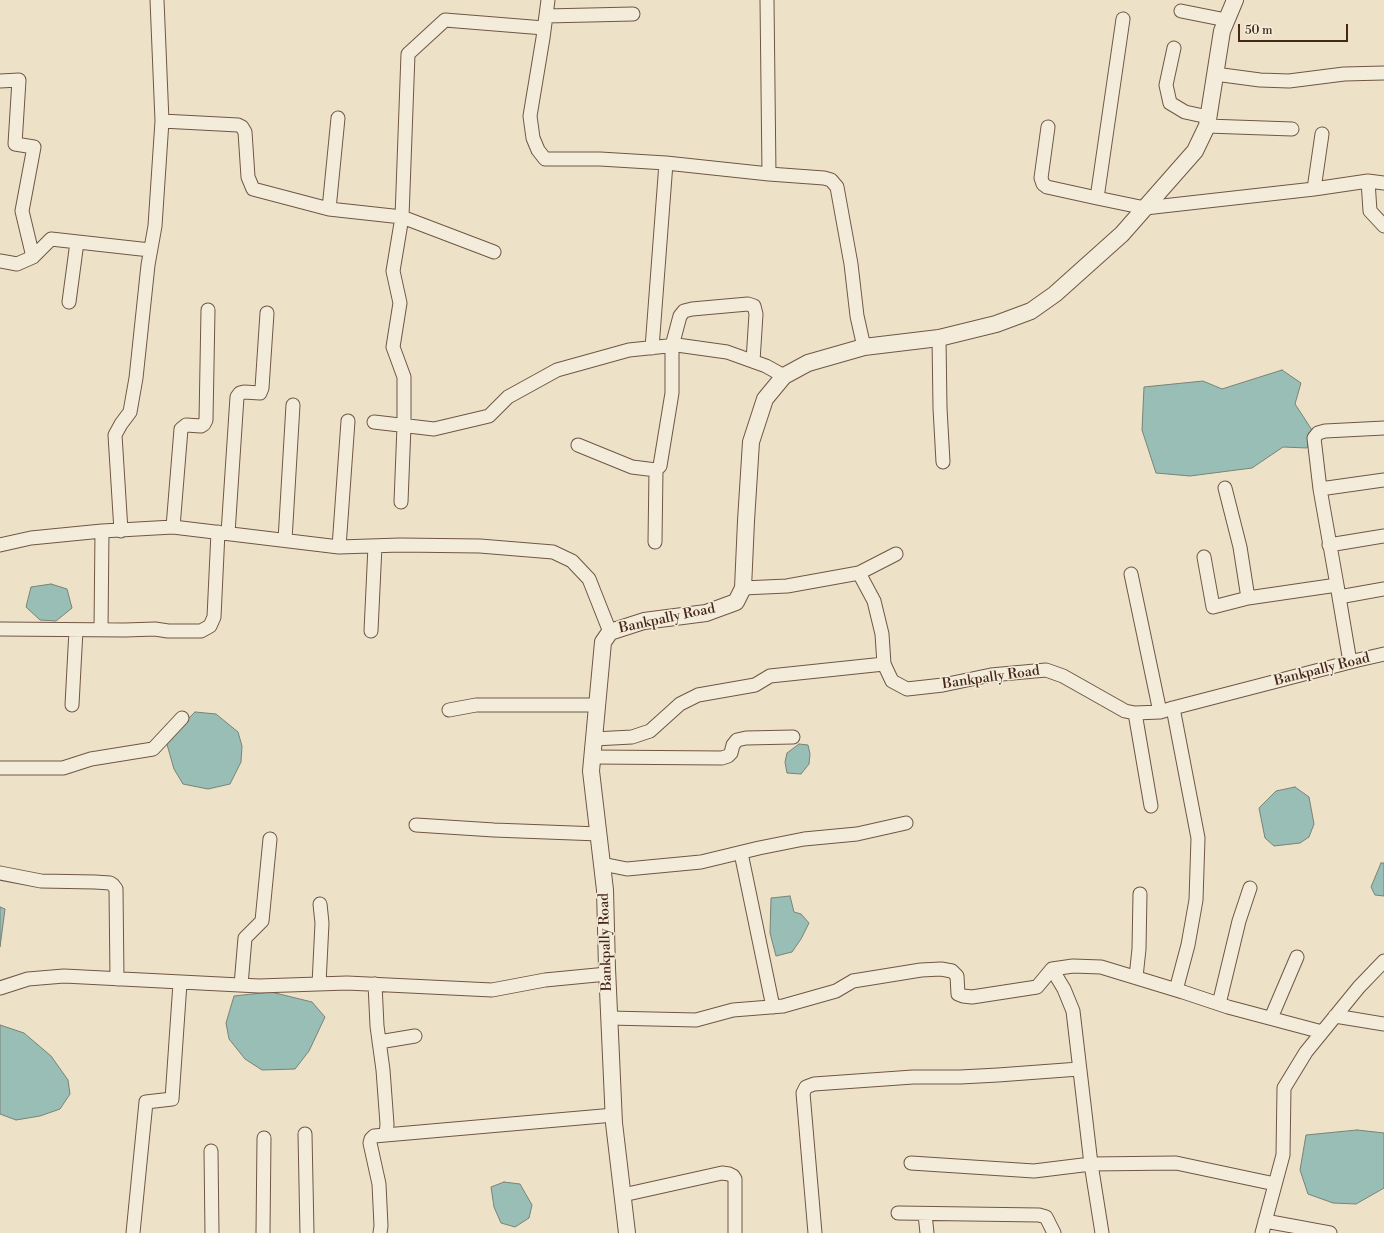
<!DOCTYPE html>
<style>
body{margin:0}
#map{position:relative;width:1384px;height:1233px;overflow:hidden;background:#ede2c8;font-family:"Libre Bodoni",serif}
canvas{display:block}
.scale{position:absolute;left:1238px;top:24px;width:110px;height:18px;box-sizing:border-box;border:2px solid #472719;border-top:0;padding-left:5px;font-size:12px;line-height:14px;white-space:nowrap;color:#472719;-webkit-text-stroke:3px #f3ecdb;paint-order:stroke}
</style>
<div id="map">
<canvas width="1384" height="1233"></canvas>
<div class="scale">50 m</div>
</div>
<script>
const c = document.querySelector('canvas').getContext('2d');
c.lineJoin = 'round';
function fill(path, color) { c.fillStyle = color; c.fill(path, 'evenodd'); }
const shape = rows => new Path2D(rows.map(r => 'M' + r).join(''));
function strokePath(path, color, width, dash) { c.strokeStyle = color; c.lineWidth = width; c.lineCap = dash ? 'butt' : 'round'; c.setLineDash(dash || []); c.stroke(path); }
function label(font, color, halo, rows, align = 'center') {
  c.font = font + ' "Libre Bodoni",serif'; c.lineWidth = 3; c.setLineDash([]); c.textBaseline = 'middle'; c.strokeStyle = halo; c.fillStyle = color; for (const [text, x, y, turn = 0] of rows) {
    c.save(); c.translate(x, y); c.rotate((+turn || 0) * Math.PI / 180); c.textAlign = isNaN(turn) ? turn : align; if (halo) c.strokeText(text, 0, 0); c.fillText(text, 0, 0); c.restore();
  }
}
const water = shape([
 [1282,370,1301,383,1295,404,1312,430,1307,448,1283,447,1252,468,1190,476,1156,473,1142,430,1144,387,1203,381,1222,389,1282,370],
 [51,584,67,589,72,608,56,621,40,620,26,607,31,587,51,584],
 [195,712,216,714,238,732,242,746,241,762,230,784,208,789,183,784,174,769,166,741,195,712],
 [799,744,808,745,810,754,809,764,801,774,787,773,785,762,787,753,799,744],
 [1295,787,1309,797,1314,824,1309,837,1300,843,1274,846,1265,838,1259,808,1276,791,1295,787],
 [1381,863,1384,863,1384,896,1375,895,1371,887,1381,863],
 [790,896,794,912,801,914,809,923,801,939,792,952,776,956,770,933,771,898,790,896],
 [0,907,5,909,0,947,0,907],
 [271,992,312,1002,325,1017,309,1051,295,1069,262,1070,245,1059,229,1039,226,1023,234,996,271,992],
 [0,1025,24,1033,51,1056,68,1080,70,1094,60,1109,40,1116,16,1120,0,1114,0,1025],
 [1357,1130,1384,1133,1384,1188,1356,1204,1333,1203,1308,1194,1300,1170,1306,1135,1357,1130],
 [504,1182,520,1184,532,1205,529,1218,515,1227,501,1223,494,1207,491,1187,504,1182]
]);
fill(water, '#99beb5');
strokePath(water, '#788277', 1);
const minor = shape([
 [157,0,162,121],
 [548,0,543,38,530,116,533,138,538,150,545,159,600,159,666,163,769,174,824,178,831,180,837,187,851,264,857,316,864,347],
 [767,0,769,174],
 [1181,11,1226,20],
 [546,16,633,14],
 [1123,19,1097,198,1145,208,1314,189],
 [1174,48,1166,85,1170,103,1185,112,1208,117],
 [1215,74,1260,80,1289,81,1344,74,1384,73],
 [0,81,19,80,15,144,34,147,22,211,33,257],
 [1207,126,1292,129],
 [1048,127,1041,178,1043,184,1047,187,1097,198],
 [1322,134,1314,189,1368,181,1370,211,1384,226],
 [1368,181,1384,183],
 [329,209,338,118],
 [0,261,17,264,33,257,51,239,150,250],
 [69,302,77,242],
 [939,338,940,408,943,462],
 [652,348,666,163],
 [374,422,434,429,489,416,508,397,557,370,629,350,677,345,727,352,766,366,784,376],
 [578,445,632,467,656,470,660,466,672,393,672,346,680,316,684,311,692,309,748,304,754,306,756,314,753,361],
 [1225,488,1240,547,1248,598],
 [1320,489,1384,480],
 [401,502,404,426,404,377,393,347,400,303,393,271,402,217,408,54,445,20,544,28],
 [173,527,181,429,186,425,201,426,204,424,206,420,208,310],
 [121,531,115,435,121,424,130,412,136,378,148,265,155,226,162,121,238,125,242,127,245,132,248,177,253,189,329,209,402,217,494,252],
 [228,533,237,397,240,393,244,392,260,393,262,388,267,313],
 [285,540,293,405],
 [655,542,656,470],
 [0,545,31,538,102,531,173,527,339,547,400,545,480,546,553,552,572,561,589,579,610,632],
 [1329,545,1384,536],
 [339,547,348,421],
 [1204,557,1213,607,1248,598,1337,585,1350,662],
 [859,573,896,554],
 [1131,574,1160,712],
 [1337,585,1320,489,1314,438,1318,433,1325,431,1384,428],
 [743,588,787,586,859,573,874,601,882,634,884,664,892,681,907,689,943,685,991,675,1046,670,1063,676,1125,711,1135,713,1160,712,1173,708,1358,660,1384,654],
 [1339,597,1384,589],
 [0,629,125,630,155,629,168,631,201,631,210,626,214,617,218,532],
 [101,630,102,531],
 [371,631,375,546],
 [72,705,76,630],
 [1173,708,1198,838,1196,900,1188,945,1176,990],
 [449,710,476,705,597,705],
 [1135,713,1151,806],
 [594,739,632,737,650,731,680,704,698,695,755,685,770,676,884,664],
 [593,757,722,758,728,756,731,753,733,745,737,740,746,738,793,737],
 [0,768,63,768,91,759,153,749,182,718],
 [416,825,494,830,599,834],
 [741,853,773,1007],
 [602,864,627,869,701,862,759,848,804,839,857,834,906,823],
 [0,873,41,881,95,882,110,883,113,885,116,889,117,979],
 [1052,969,1064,989,1073,1011,1091,1164,1102,1233],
 [1136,977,1139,949,1140,894],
 [319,984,322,923,320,904],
 [375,984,377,1026,383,1070,387,1124,386,1135],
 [241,985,245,938,262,921,270,839],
 [0,988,28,979,64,976,259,986,347,983,492,990,545,980,607,974],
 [1219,1004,1239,921,1250,888],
 [1335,1016,1384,1024],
 [609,1018,696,1020,733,1010,783,1006,836,991,853,981,921,970,941,969,952,971,957,976,958,994,963,996,972,997,1037,987,1052,969,1073,966,1101,967,1183,992,1228,1007,1322,1032],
 [1271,1018,1297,957],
 [379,1042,415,1036],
 [305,1134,307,1233],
 [211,1151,212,1233],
 [911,1163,1034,1171,1091,1164,1176,1163,1275,1184],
 [623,1195,722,1173,729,1174,733,1176,735,1179,735,1233],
 [898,1213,1039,1215,1046,1217,1054,1233],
 [925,1214,927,1233],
 [1265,1221,1330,1233],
 [133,1233,146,1102,172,1099,180,983],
 [263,1233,264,1138],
 [380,1233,381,1226,379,1184,370,1143,371,1139,374,1136,614,1115],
 [815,1233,803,1093,806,1087,814,1084,913,1077,960,1077,998,1075,1079,1069],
 [1262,1233,1283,1155,1284,1088,1306,1052,1359,987,1384,961]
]);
const tertiary = shape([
 [627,1233,614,1123,607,968,605,890,591,771,603,642,610,632,644,621,706,613,736,602,743,588,746,521,751,442,765,399,784,376,808,363,864,347,939,338,996,324,1031,311,1055,294,1122,234,1195,151,1207,126,1222,31,1235,0]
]);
strokePath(minor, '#705645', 15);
strokePath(tertiary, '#705645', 18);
strokePath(minor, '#f3ecdb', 13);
strokePath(tertiary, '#f3ecdb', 16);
label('14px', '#472719', '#f3ecdb', [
 ["Bankpally Road",667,619,-12],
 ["Bankpally Road",1322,670,-14],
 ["Bankpally Road",991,678,-8],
 ["Bankpally Road",606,942,-92]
]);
</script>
